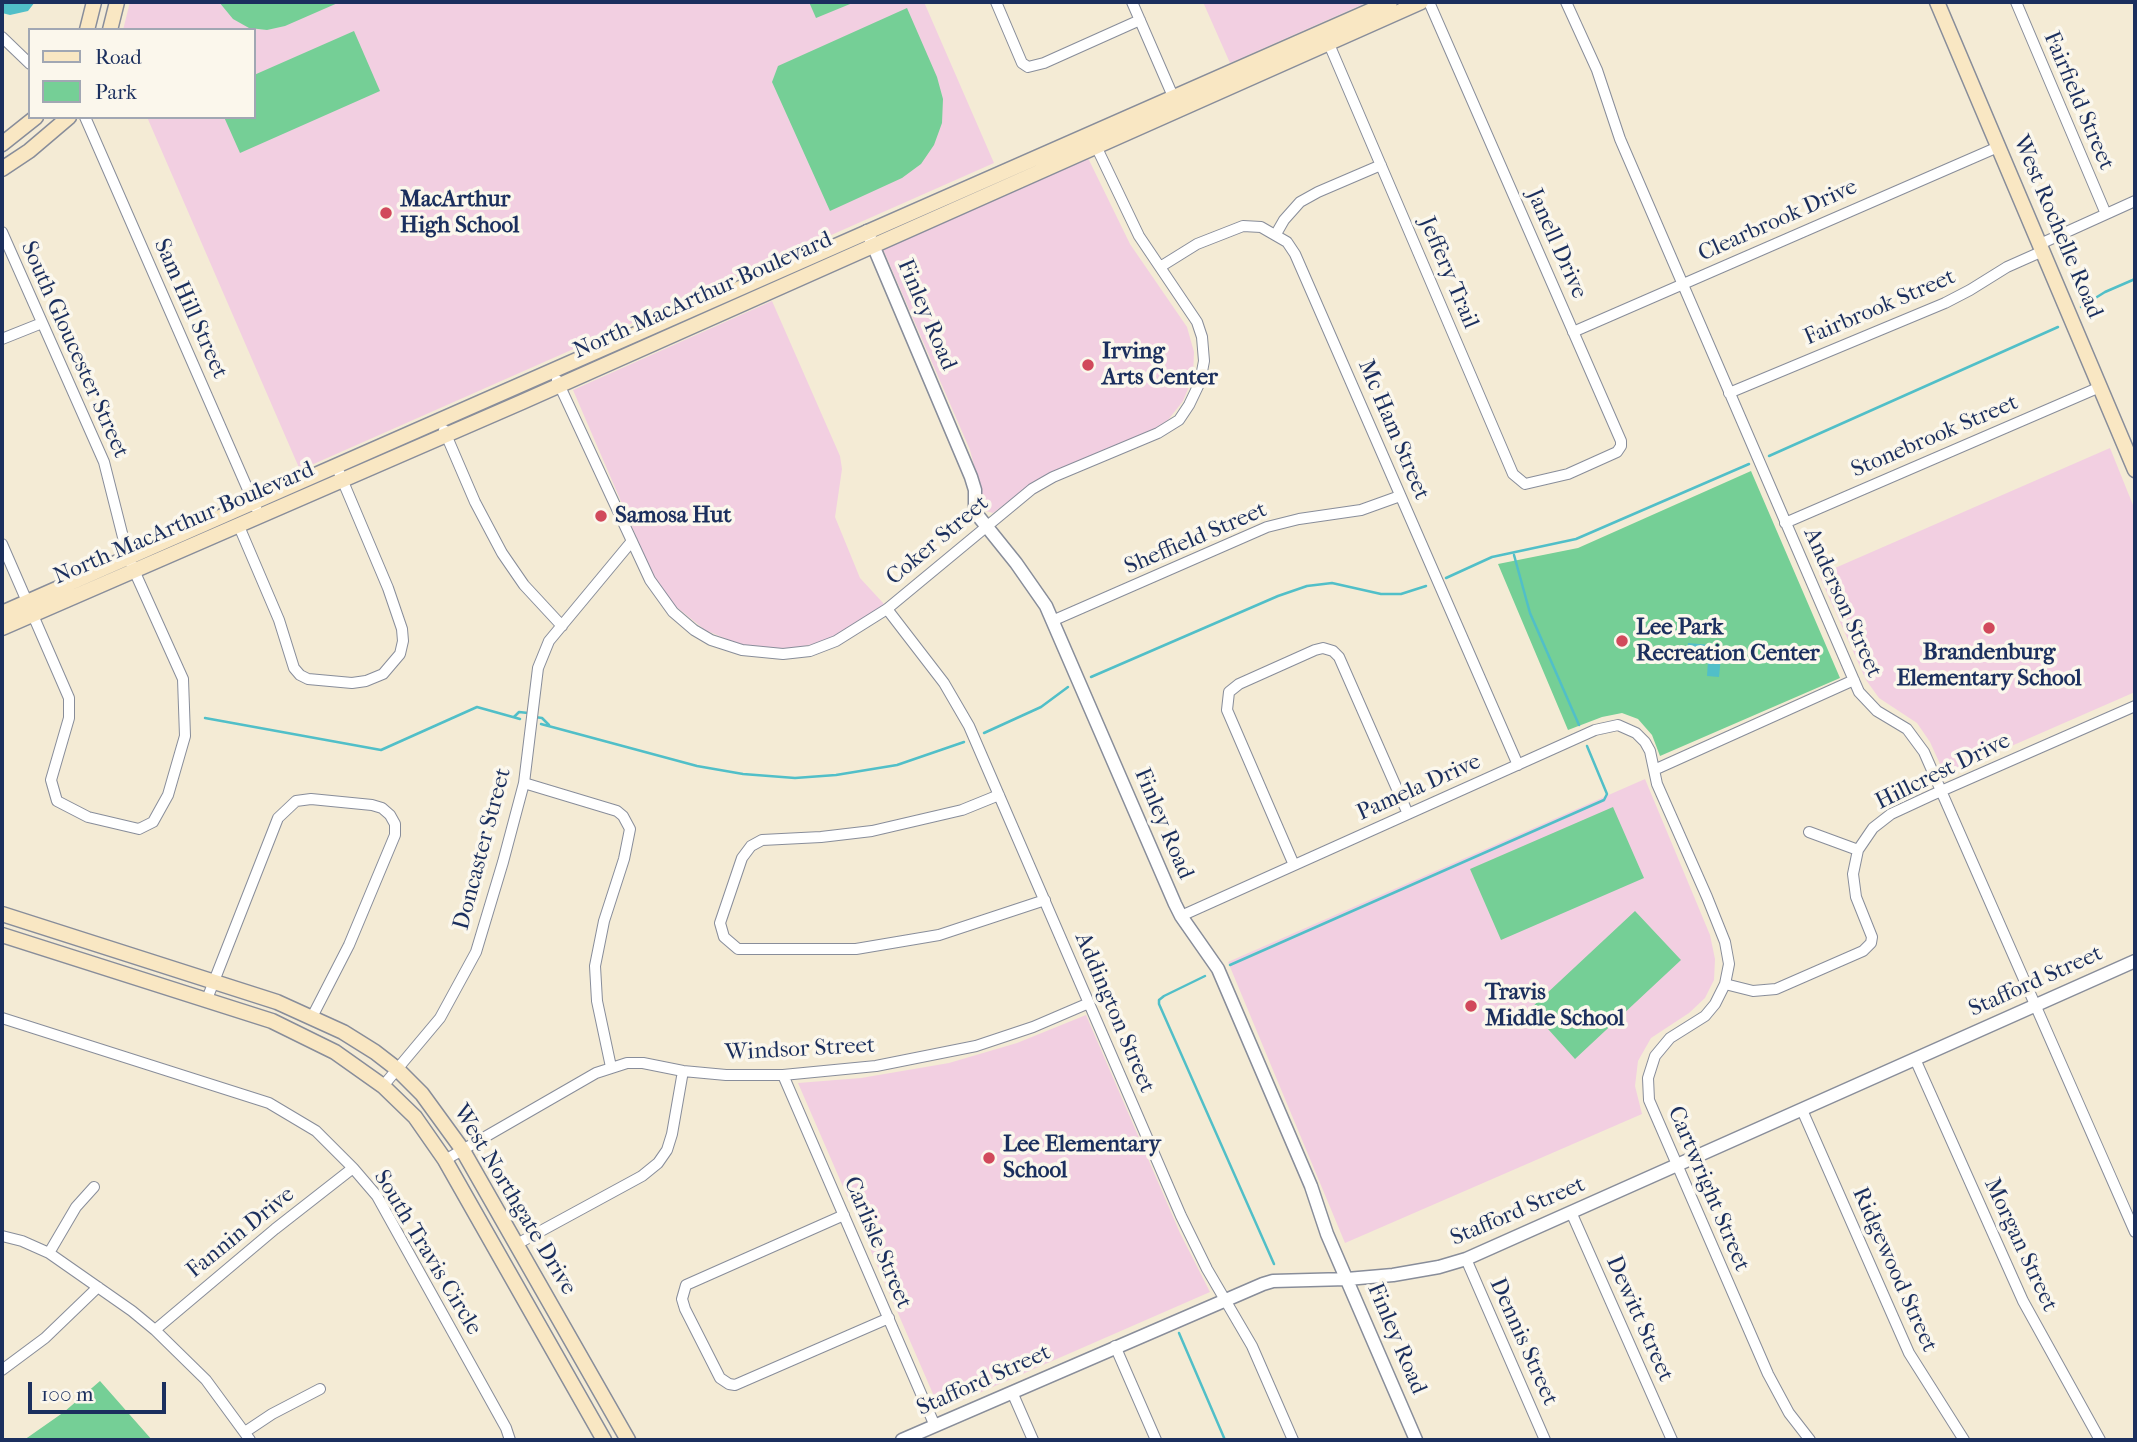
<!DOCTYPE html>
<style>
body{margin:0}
#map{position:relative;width:2137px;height:1442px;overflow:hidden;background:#f4ebd5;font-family:"IM FELL French Canon",serif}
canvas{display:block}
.frame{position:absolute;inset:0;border:4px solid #1b2f5e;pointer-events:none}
.legend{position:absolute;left:28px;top:28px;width:228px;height:91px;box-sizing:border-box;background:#fbf7ec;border:2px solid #a1a7b3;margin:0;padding:9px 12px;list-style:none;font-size:21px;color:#1b2f5e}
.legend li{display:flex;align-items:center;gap:14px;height:35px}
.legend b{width:35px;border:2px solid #a1a7b3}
.scale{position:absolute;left:28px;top:1382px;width:138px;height:32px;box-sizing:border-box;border:4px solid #1b2f5e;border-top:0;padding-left:9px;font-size:21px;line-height:24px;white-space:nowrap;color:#1b2f5e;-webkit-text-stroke:5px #fbf7ec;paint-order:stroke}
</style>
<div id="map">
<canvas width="2137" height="1442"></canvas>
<div class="frame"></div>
<ul class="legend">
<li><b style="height:9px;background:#f9e7c3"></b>Road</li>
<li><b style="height:19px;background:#75cf96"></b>Park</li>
</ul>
<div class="scale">100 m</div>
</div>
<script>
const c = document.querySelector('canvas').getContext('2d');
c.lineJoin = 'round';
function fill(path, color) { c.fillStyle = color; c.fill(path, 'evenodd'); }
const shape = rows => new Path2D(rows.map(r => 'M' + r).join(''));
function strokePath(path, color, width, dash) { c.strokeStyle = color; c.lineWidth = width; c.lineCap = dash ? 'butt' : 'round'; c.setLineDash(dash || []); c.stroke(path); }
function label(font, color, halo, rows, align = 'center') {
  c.font = font + ' "IM FELL French Canon",serif'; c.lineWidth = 7; c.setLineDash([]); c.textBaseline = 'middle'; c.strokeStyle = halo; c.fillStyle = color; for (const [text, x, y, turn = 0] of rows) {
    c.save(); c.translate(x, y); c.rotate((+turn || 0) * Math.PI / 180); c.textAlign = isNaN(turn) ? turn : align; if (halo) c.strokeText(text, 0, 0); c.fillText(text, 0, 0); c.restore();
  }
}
fill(shape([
 [130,2,924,2,994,163,300,470,147,117,254,117,254,30,123,30],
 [1203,2,1368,2,1230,63],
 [1088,158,1130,244,1187,327,1194,352,1193,377,1183,401,1168,420,1146,434,1035,482,993,513,986,511,970,450,883,249],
 [772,301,840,456,842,469,835,517,860,578,884,604,859,623,823,642,784,650,743,646,705,630,674,605,651,571,573,390],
 [2110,448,2135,510,2135,692,1945,775,1930,742,1917,723,1879,698,1866,680,1819,575],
 [1645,779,1710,935,1715,959,1714,980,1705,998,1689,1013,1651,1038,1638,1061,1635,1086,1642,1114,1345,1243,1228,962],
 [1086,1015,1180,1233,1210,1292,940,1410,798,1083,861,1078,949,1063,1017,1043]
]), '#f2cfe1');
fill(shape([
 [219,2,340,2,285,26,267,30,249,28,233,19],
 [809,2,855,2,816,18],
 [907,8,937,77,943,99,942,123,934,145,921,164,902,178,830,211,772,82,778,66],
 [354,31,380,91,240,153,224,117,254,117,254,75],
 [1751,471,1840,678,1660,756,1652,735,1638,719,1622,713,1602,717,1568,730,1498,564,1578,548],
 [1613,807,1644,878,1501,940,1470,869],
 [1635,911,1681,960,1575,1059,1530,1009],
 [100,1381,152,1440,24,1440,64,1412]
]), '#75cf96');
fill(shape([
 [2,2,35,2,28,11,10,15,2,13],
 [1688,643,1722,646,1719,677,1707,676,1708,661,1686,659]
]), '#51bfc8');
strokePath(shape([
 [2081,307,2105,292,2135,279],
 [1769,456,2058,327],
 [1514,555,1530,613,1579,725],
 [1446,578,1492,557,1576,539,1749,464],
 [1091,677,1278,596,1307,586,1332,583,1381,594,1401,594,1426,586],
 [514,717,519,712,528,713],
 [535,717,542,718,549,725],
 [205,718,381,750,477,707,520,719],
 [541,724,697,766,743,774,795,778,836,775,897,765,964,742],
 [984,733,1041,707,1068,687],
 [1230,965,1604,800,1607,794,1587,746],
 [1205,976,1164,996,1159,1000,1159,1004,1274,1264],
 [1179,1333,1225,1440]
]), '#51bfc8', 2.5);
const minor = shape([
 [996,2,1022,63,1028,67,1044,63,1140,20],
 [1132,2,1175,101],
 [1566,2,1597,70,1620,139,1859,692,1877,711,1907,729,1924,752,2135,1232],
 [2016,2,2106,214],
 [2,37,30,64],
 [1326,37,1513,474,1525,484,1568,474,1617,452,1621,446,1621,441,1429,2],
 [85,117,256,508],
 [2,232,104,462,128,557,183,679,185,736,168,795,153,822,139,829,88,817,57,801,51,780,69,718,69,698,2,544],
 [1276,234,1284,220,1300,202,1318,192,1381,165],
 [2040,244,2135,201],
 [1160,267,1197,244,1243,226,1261,227,1287,242,1295,254,1518,765],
 [1573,332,1998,147],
 [2,339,42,323],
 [557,380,650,580,673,612,694,630,711,640,742,650,783,654,810,651,836,641,887,609,1032,489,1053,477,1158,433,1179,420,1189,405,1200,382,1204,361,1202,337,1197,322,1139,236,1094,142],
 [1729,393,1945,303,1970,290,2007,267,2043,251],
 [444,430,475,502,502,553,524,585,562,626],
 [1785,523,2100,387],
 [238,524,279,620,294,668,300,675,308,679,352,683,366,681,383,674,400,654,403,641,402,629,388,588,336,465],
 [887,609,944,683,969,726,1181,1216,1207,1269,1252,1346,1293,1440],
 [1052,621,1267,527,1299,519,1361,510,1400,496],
 [1654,770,1854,680],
 [524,783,617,811,623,816,630,829,624,859,604,921,595,966,597,1001,611,1067],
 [999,795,962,810,872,831,821,837,762,840,751,846,742,858,720,923,724,937,738,949,856,949,939,935,1045,900],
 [1809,832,1858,850],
 [1294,865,1227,710,1229,692,1239,684,1315,650,1323,648,1333,651,1339,657,1408,814],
 [1181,916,1595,730,1618,725,1636,733,1645,742,1650,751,1657,784,1707,897,1725,942,1729,964,1725,984,1715,1004,1705,1016,1670,1038,1655,1056,1648,1078,1649,1100,1768,1374,1789,1413,1810,1440],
 [1725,984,1753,991,1776,989,1863,951,1871,943,1872,937,1856,897,1853,874,1858,850,1873,828,1891,814,1932,795,2135,706],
 [207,999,278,818,296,801,311,799,372,805,382,808,390,815,395,824,395,835,349,945,312,1017],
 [2,1018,269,1103,316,1131,353,1168,377,1196,506,1428,510,1440],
 [1915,1059,2023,1301,2100,1440],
 [783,1075,935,1426],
 [383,1086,440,1018,476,952,503,862,524,783,538,668,549,641,632,541],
 [1802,1110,1909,1353,1964,1440],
 [445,1160,596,1073,627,1063,643,1063,683,1071,726,1075,783,1075,876,1066,976,1046,1033,1027,1089,1003],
 [1571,1212,1672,1440],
 [844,1215,686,1285,682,1299,685,1309,720,1378,729,1384,735,1385,889,1318],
 [2,1236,22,1241,49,1253,132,1311,155,1330,206,1380,250,1440],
 [517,1244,642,1176,658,1163,667,1150,672,1134,683,1071],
 [49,1253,76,1207,94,1187],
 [1466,1259,1545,1440],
 [155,1330,275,1229,353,1168],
 [1115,1346,1156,1440],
 [2,1370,45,1338,98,1287],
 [1012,1392,1033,1440],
 [245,1432,272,1414,320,1389]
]);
const tertiary = shape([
 [867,231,971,477,975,490,975,512,1016,563,1046,606,1175,904,1181,916,1218,969,1311,1186,1327,1234,1416,1440],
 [902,1440,1263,1284,1273,1281,1347,1279,1393,1275,1439,1267,1466,1259,2135,961]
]);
const secondary = shape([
 [1937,2,2135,470],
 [87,30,94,2],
 [110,30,117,2],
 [2,144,36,117],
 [2,169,29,151,69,117],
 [2,613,1390,2],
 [2,628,522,402,1421,2],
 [2,914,277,1002,343,1032,375,1052,397,1069,422,1094,462,1149,628,1440],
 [2,935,272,1021,335,1052,383,1086,415,1117,445,1160,604,1440]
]);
strokePath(minor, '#888d9a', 12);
strokePath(tertiary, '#888d9a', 15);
strokePath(secondary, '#888d9a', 17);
strokePath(minor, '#fff', 10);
strokePath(tertiary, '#fff', 12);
strokePath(secondary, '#f9e7c3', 14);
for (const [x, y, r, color] of [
 [386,213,7,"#d1495b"],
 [1088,365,7,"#d1495b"],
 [601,516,7,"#d1495b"],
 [1989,628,7,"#d1495b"],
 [1622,641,7,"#d1495b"],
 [1471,1006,7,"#d1495b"],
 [989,1158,7,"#d1495b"]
]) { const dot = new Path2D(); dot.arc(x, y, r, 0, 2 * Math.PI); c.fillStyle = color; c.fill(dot); strokePath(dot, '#fbf7ec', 2.5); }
label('23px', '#1b2f5e', '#fbf7ec', [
 ["Fairfield Street",2078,101,67],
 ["Clearbrook Drive",1778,221,-24],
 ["West Rochelle Road",2057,227,67],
 ["Janell Drive",1556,244,66],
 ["Jeffery Trail",1448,273,67],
 ["North MacArthur Boulevard",703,296,-24],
 ["Fairbrook Street",1880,308,-23],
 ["Sam Hill Street",190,309,66],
 ["Finley Road",926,315,67],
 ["South Gloucester Street",74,350,66],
 ["Mc Ham Street",1393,430,67],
 ["Stonebrook Street",1935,437,-23],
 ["North MacArthur Boulevard",184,524,-23],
 ["Sheffield Street",1196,539,-23],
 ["Coker Street",938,541,-40],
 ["Anderson Street",1842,603,66],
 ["Hillcrest Drive",1943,772,-26],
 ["Pamela Drive",1419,788,-24],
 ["Finley Road",1163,824,67],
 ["Doncaster Street",483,849,-75],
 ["Stafford Street",2036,982,-24],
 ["Addington Street",1114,1013,67],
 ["Windsor Street",800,1050,-3],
 ["Cartwright Street",1708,1189,67],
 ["West Northgate Drive",514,1200,59],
 ["Stafford Street",1518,1212,-23],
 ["Fannin Drive",241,1233,-39],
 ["Carlisle Street",877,1243,67],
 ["Morgan Street",2020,1245,65],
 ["South Travis Circle",427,1253,59],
 ["Ridgewood Street",1894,1270,66],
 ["Dewitt Street",1639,1319,66],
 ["Finley Road",1396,1339,67],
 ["Dennis Street",1523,1342,66],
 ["Stafford Street",984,1381,-24]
]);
label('bold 23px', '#1b2f5e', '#fbf7ec', [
 ["MacArthur",400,200],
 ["High School",400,226],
 ["Irving",1102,352],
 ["Arts Center",1102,378],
 ["Samosa Hut",615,516],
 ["Lee Park",1636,628],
 ["Recreation Center",1636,654],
 ["Brandenburg",1989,653,"center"],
 ["Elementary School",1989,679,"center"],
 ["Travis",1485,993],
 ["Middle School",1485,1019],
 ["Lee Elementary",1003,1145],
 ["School",1003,1171]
], 'left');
</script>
